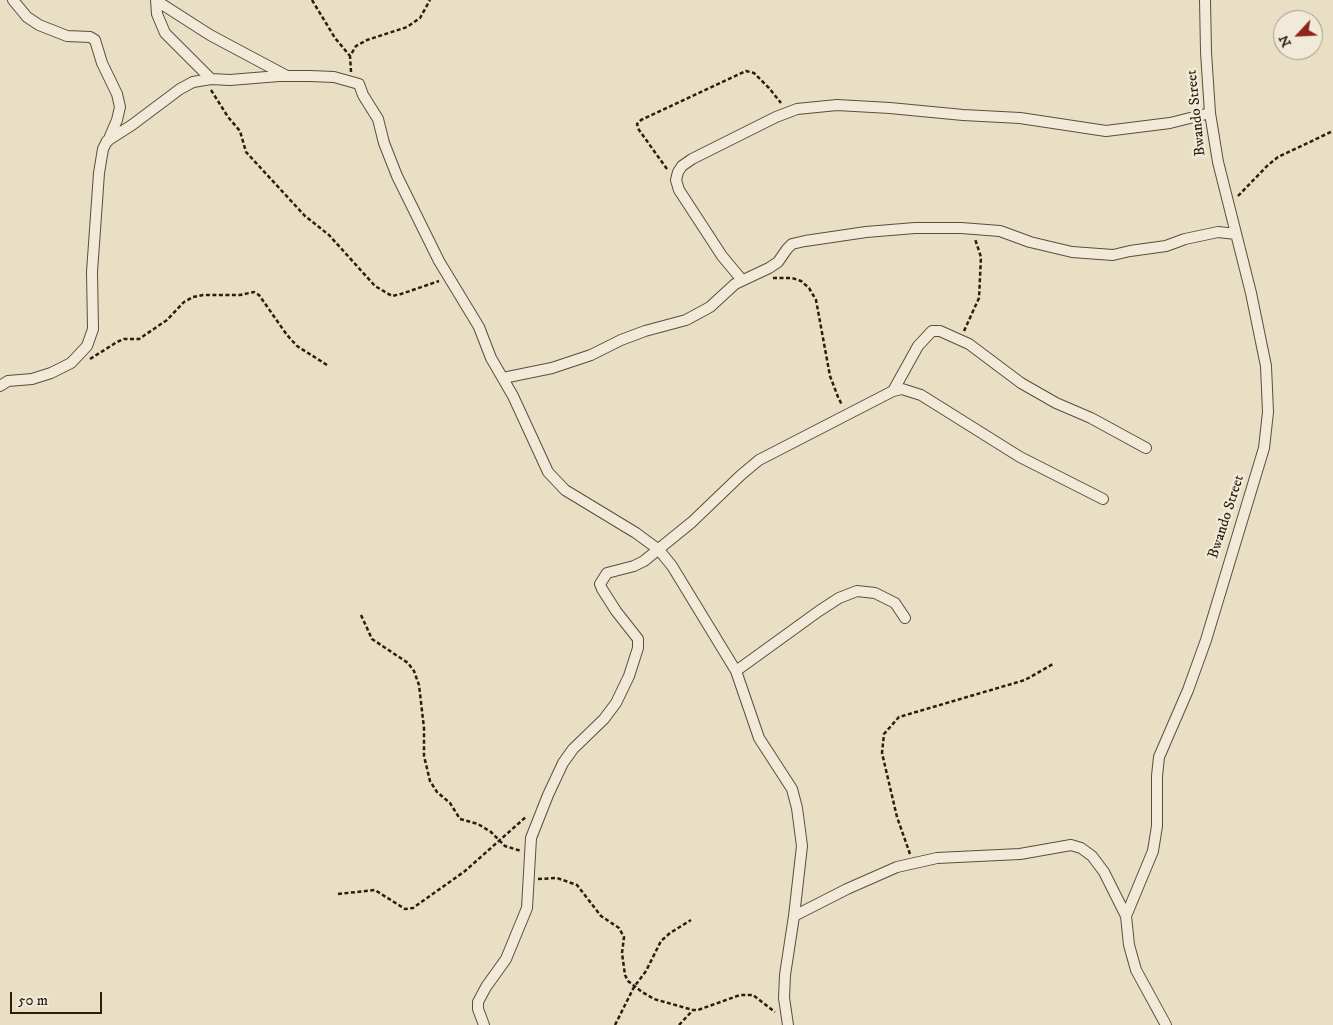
<!DOCTYPE html>
<style>
body{margin:0}
#map{position:relative;width:1333px;height:1025px;overflow:hidden;background:#e9dfc5;font-family:"IM FELL DW Pica",serif}
canvas{display:block}
.north{position:absolute;left:1273px;top:10px;width:50px;height:50px;box-sizing:border-box;background:#f1ead9;border:1px solid #a29888;border-radius:50%;rotate:245deg;font-size:14px;font-weight:700;line-height:20px;text-align:center;color:#2b1e0f}
.north::after{content:'';display:block;margin:auto;width:18px;height:22px;background:#8f2418;clip-path:polygon(50% 0,100% 100%,50% 72%,0 100%)}
.scale{position:absolute;left:10px;top:992px;width:92px;height:22px;box-sizing:border-box;border:2px solid #2b1e0f;border-top:0;padding-left:6px;font-size:15px;line-height:18px;white-space:nowrap;color:#2b1e0f;-webkit-text-stroke:4px #f1ead9;paint-order:stroke}
</style>
<div id="map">
<canvas width="1333" height="1025"></canvas>
<div class="north">N</div>
<div class="scale">50 m</div>
</div>
<script>
const c = document.querySelector('canvas').getContext('2d');
c.lineJoin = 'round';
const shape = rows => new Path2D(rows.map(r => 'M' + r).join(''));
function strokePath(path, color, width, dash) { c.strokeStyle = color; c.lineWidth = width; c.lineCap = dash ? 'butt' : 'round'; c.setLineDash(dash || []); c.stroke(path); }
function label(font, color, halo, rows, align = 'center') {
  c.font = font + ' "IM FELL DW Pica",serif'; c.lineWidth = 5; c.setLineDash([]); c.textBaseline = 'middle'; c.strokeStyle = halo; c.fillStyle = color; for (const [text, x, y, turn = 0] of rows) {
    c.save(); c.translate(x, y); c.rotate((+turn || 0) * Math.PI / 180); c.textAlign = isNaN(turn) ? turn : align; if (halo) c.strokeText(text, 0, 0); c.fillText(text, 0, 0); c.restore();
  }
}
const street = shape([
 [13,0,27,17,39,25,67,36,90,37,95,40,102,63,117,94,120,107,117,120,108,141],
 [156,0,157,14,165,33,211,79],
 [157,1,210,35,285,75],
 [742,280,722,256,679,190,676,180,678,172,682,166,692,159,776,117,797,109,837,105,890,108,963,115,1020,118,1106,131,1170,123,1210,113],
 [503,378,552,368,591,355,621,340,645,331,686,320,710,307,735,284,769,268,778,262,787,249,792,244,805,241,866,232,915,228,961,228,1000,231,1030,242,1072,252,1113,255,1130,251,1166,246,1185,239,1218,232,1236,234],
 [0,386,8,381,32,379,51,373,71,363,87,346,93,329,92,272,99,173,103,149,107,141,132,125,180,89,193,82,211,79,230,80,279,76,310,76,334,77,359,84,363,95,378,119,384,143,397,176,439,261,479,327,491,358,513,396,548,472,565,490,636,533,659,550,672,566,736,671,759,738,792,789,797,808,802,846,794,916,785,975,784,998,788,1025],
 [893,391,918,346,932,331,940,331,969,344,1021,383,1056,403,1091,418,1146,448],
 [736,671,819,611,839,598,857,591,875,593,895,603,905,618],
 [794,916,847,889,897,867,937,858,1020,854,1071,845,1081,848,1092,856,1104,872,1126,916],
 [484,1025,478,1009,478,1002,486,987,506,959,527,908,531,838,548,795,563,763,573,749,604,719,616,703,629,676,638,648,638,639,616,611,602,589,600,584,607,573,634,566,644,561,692,522,741,475,759,460,893,391,902,389,921,395,1020,457,1103,499],
 [1166,1025,1136,970,1129,945,1126,916,1153,851,1157,826,1157,776,1159,757,1188,690,1206,640,1264,448,1268,412,1266,366,1251,293,1218,162,1210,113,1206,52,1205,0]
]);
strokePath(street, '#5a4e3c', 12);
strokePath(shape([
 [312,0,335,38,350,56],
 [351,72,350,56,356,46,367,40,407,27,420,18,430,0],
 [211,90,228,117,240,131,246,152,305,216,329,235,375,286,392,296,401,294,439,281],
 [667,169,639,130,637,124,641,120,746,71,754,73,769,88,781,103],
 [1238,196,1267,166,1278,157,1333,131],
 [773,278,792,278,801,281,809,288,816,300,830,376,838,397,842,405],
 [964,331,979,298,981,257,975,239],
 [90,359,117,342,124,339,139,339,167,320,184,302,193,297,203,295,240,295,254,292,259,295,287,335,297,346,327,365],
 [361,615,372,639,408,663,414,671,419,685,424,728,424,756,430,781,437,792,450,803,460,819,478,824,491,832,505,846,521,851],
 [910,854,897,817,882,753,884,734,899,717,1025,680,1053,664],
 [538,879,557,878,577,885,601,916,619,928,624,937,622,953,625,975,628,981,642,992,654,999,693,1010,698,1010,740,995,753,995,775,1012],
 [338,894,375,890,405,909,413,908,465,871,527,816],
 [615,1025,634,987,646,971,661,941,670,933,691,920],
 [679,1025,693,1010]
]), '#2b1e0f', 2.5, [4, 2.5]);
strokePath(street, '#f1ead9', 10);
label('15px', '#2b1e0f', '#f1ead9', [
 ["Bwando Street",1197,113,-96],
 ["Bwando Street",1227,517,-72]
]);
</script>
